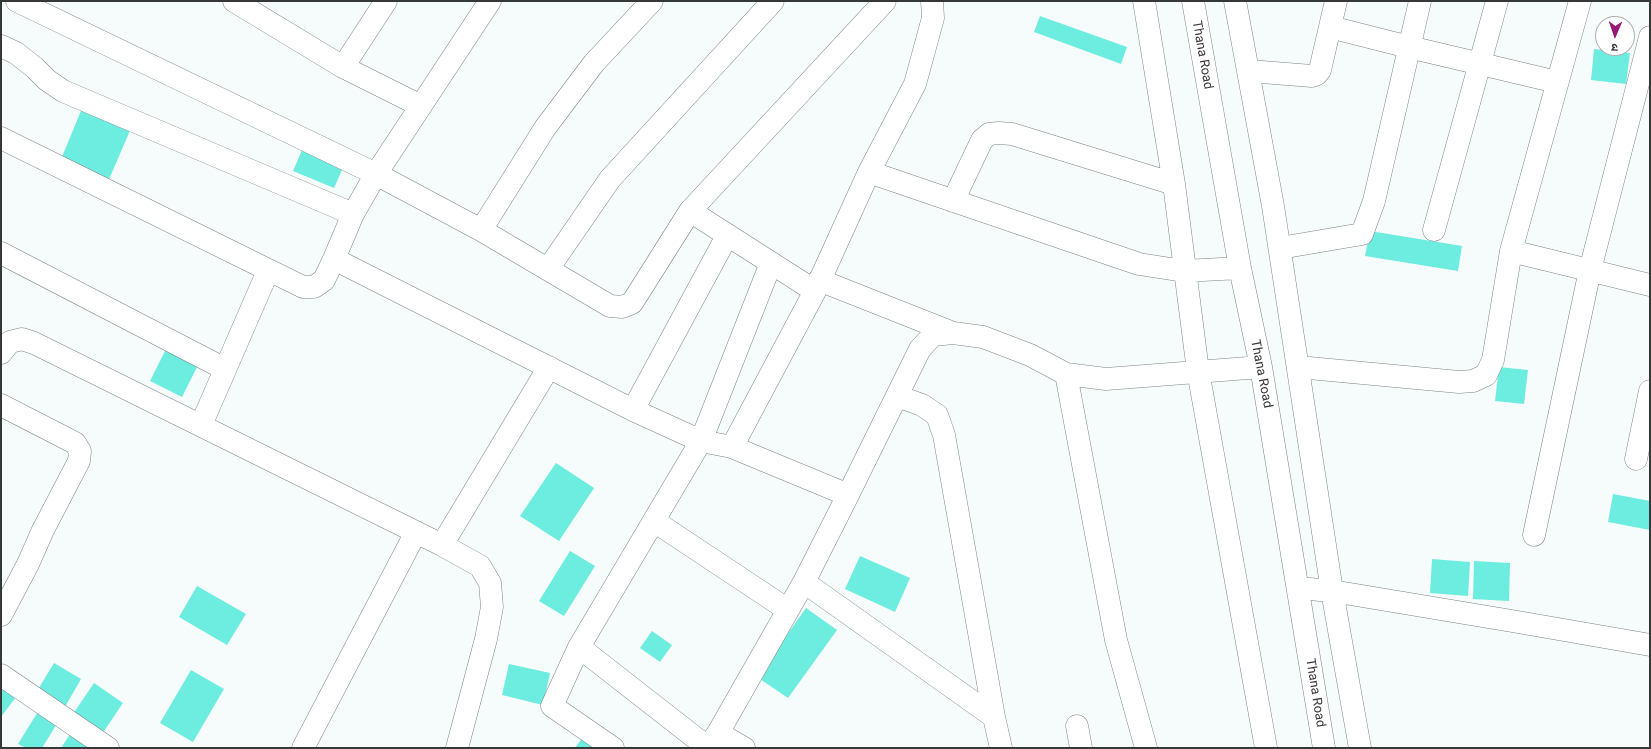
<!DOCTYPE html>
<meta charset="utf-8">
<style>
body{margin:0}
#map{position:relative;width:1651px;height:749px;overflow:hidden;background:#f5fcfb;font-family:Roboto,"Noto Sans Devanagari",sans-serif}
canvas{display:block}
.frame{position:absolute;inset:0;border:2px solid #353837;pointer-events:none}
.north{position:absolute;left:1595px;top:16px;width:40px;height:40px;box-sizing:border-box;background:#fff;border:1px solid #aeafaf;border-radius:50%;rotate:182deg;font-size:11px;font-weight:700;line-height:16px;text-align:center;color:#353837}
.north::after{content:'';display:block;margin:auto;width:14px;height:18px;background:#971870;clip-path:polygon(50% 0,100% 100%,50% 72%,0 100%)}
</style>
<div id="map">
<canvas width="1651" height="749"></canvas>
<div class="frame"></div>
<div class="north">उ</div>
</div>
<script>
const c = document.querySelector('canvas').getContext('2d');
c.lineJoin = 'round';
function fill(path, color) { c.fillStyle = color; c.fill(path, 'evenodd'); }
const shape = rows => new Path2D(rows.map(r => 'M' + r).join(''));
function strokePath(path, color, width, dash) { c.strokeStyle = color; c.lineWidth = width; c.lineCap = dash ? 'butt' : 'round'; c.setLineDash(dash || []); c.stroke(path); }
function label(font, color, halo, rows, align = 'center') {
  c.font = font + ' Roboto,sans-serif'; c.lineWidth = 3.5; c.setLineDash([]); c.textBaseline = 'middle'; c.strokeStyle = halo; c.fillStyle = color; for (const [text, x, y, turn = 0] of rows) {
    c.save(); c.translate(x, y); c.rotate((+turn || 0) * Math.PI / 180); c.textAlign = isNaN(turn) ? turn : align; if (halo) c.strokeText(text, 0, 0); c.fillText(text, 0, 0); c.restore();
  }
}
fill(shape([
 [1040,16,1127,47,1121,64,1034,32],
 [1594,49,1630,53,1626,84,1591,80],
 [83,106,132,126,107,184,59,164],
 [305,143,346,161,334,188,293,171],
 [1370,231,1462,246,1458,271,1365,256],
 [169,343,201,359,182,397,150,381],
 [1499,367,1528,370,1524,404,1495,401],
 [556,463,594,488,559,541,520,516],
 [1613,494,1650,501,1650,530,1608,522],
 [570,551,595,566,564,616,539,601],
 [860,556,910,578,895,612,845,589],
 [1432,559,1470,562,1468,596,1430,593],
 [1474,561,1510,563,1509,601,1473,599],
 [197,586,246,614,227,645,179,617],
 [806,608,837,630,788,698,757,677],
 [652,631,672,645,660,662,640,648],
 [54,663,81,679,62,712,34,696],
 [509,664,550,673,543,705,502,695],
 [191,670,224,689,193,742,160,723],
 [1,682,19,693,1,717],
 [94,683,123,703,100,737,71,717],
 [39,710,58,722,42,748,26,748,18,744],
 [74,728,103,748,61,748],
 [583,737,598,748,575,748]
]), '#6dece0');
const minor = shape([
 [17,1,376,174,481,230,610,306,622,307,632,303,690,211,815,291],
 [234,1,343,67,421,106],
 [1144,1,1174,184,1198,371,1266,748],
 [1193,1,1240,268,1261,367,1324,748],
 [1235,1,1273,206,1332,591,1360,748],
 [1330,27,1409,47,1557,82],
 [1,46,16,53,35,68,47,80,63,91,353,214],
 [343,67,386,1],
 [1249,71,1312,76,1317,74,1320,70,1336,1],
 [1,138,303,287,314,287,324,280,334,259,633,410,701,441,579,647,552,706,613,748],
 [869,172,1139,264,1184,271,1240,268],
 [953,201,982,140,989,134,999,133,1012,134,1174,184],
 [690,211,885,1],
 [481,230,545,128,594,63,652,1],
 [1434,230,1497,1],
 [1280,248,1362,234,1374,201,1420,1],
 [1511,251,1650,285],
 [1,253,225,369],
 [334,259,353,214,376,174,490,1],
 [771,263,701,441,732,447,848,495,920,349,933,335,953,333,983,337,1030,355,1066,374,1106,379,1261,367],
 [548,269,610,179,773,1],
 [819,280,953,333],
 [1,353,10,342,22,339,34,343,442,545,480,566,490,583,492,607,486,639,457,748],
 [1298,367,1459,382,1473,381,1486,375,1493,360,1511,251,1580,1],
 [1066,374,1116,640,1146,748],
 [897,396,922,405,937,415,944,435,994,717,1001,748],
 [1,405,75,443,80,451,79,461,43,530,28,564,1,615],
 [633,410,727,236],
 [201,425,268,271],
 [732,447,815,291,869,172,915,84,933,18,932,1],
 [1636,459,1650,391],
 [654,521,788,610],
 [1534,535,1590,270,1650,37],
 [442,545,549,367],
 [804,582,994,717],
 [1298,588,1332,591,1512,621,1650,645],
 [579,647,707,747],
 [1,675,108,748],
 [1077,726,1081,748],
 [718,733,744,748],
 [303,748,416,532],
 [707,748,718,733,804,582,848,495]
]);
strokePath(minor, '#7d8383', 23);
strokePath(minor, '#fff', 22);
label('13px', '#353837', '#fff', [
 ["Thana Road",1202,55,80],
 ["Thana Road",1261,374,79],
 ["Thana Road",1315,693,81]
]);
</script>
